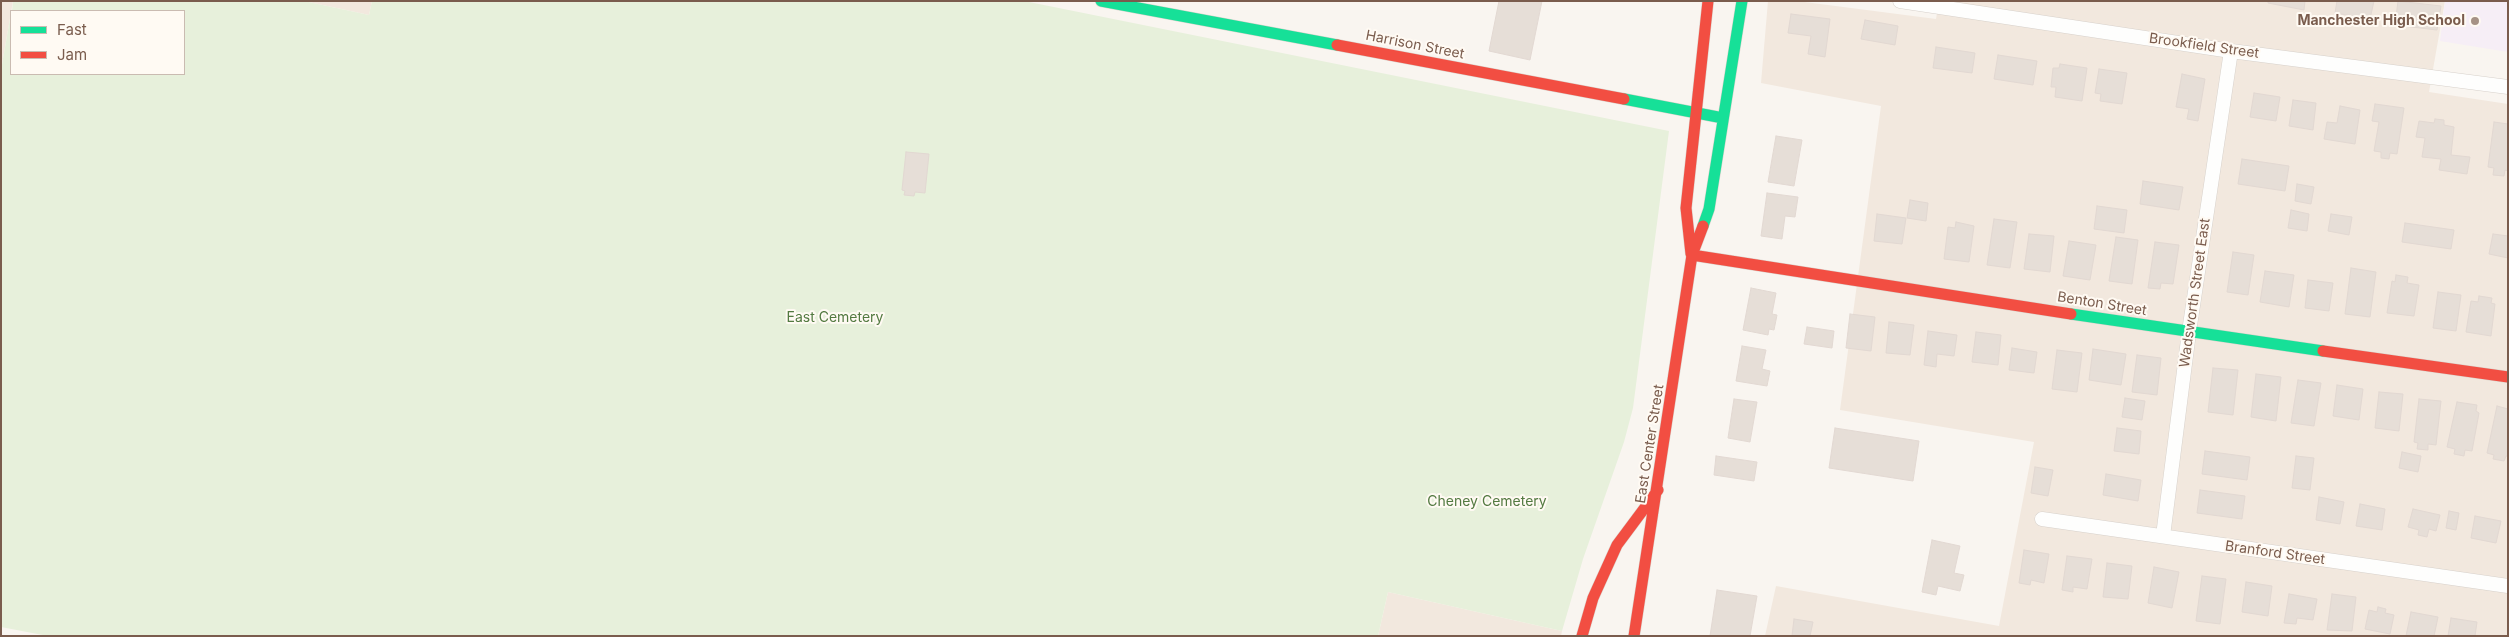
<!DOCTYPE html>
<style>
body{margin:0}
#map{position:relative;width:2509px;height:637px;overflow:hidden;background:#f9f5f0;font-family:Inter,sans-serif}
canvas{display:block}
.frame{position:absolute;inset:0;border:2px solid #7a5c4d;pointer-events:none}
.legend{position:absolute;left:10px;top:10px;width:175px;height:65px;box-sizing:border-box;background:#fffaf3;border:1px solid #cabbb1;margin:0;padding:6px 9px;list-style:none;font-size:15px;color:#7a5c4d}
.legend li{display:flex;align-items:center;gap:10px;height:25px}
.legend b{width:25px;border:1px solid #cabbb1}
</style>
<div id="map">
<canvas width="2509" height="637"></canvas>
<div class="frame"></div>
<ul class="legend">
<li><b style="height:6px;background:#16e098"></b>Fast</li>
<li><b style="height:6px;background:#f24e42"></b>Jam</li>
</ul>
</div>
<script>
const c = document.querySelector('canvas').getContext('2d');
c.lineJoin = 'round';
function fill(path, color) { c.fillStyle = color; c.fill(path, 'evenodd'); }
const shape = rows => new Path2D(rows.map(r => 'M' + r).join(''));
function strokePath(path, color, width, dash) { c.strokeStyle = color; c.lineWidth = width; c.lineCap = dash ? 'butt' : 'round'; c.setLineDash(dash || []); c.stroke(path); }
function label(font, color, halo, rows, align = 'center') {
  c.font = font + ' Inter,sans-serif'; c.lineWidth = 4; c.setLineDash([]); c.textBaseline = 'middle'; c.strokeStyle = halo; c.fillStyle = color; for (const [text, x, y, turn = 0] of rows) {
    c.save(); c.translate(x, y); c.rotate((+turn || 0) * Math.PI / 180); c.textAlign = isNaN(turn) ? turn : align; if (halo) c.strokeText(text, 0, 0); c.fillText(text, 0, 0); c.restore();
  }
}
fill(shape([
 [1,1,13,1,1,70],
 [304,1,372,1,369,15],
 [1768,1,1797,1,1936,19,1939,1,2445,1,2429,92,2508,104,2508,636,1765,636,1776,586,1999,626,2034,442,1840,410,1881,106,1761,83],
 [1388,592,1562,631,1561,636,1378,636]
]), '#f2e8de');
fill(shape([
 [2445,1,2508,1,2508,52,2440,41]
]), '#f6eef6');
fill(shape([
 [13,1,304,1,369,15,372,1,1024,1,1669,131,1633,408,1624,442,1583,559,1562,631,1388,592,1378,636,48,636,1,627,1,70,11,13,11,74,184,74,184,11,12,11]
]), '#e7f0db');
const building = shape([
 [1499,1,1542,1,1530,60,1489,51,1499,1],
 [2268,1,2305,1,2304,10,2268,3,2268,1],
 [2337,1,2374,1,2370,19,2335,13,2337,1],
 [2398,1,2441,6,2437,30,2395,25,2398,1],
 [1791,14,1830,19,1825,57,1808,54,1811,36,1788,33,1791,14],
 [1865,20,1898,26,1895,45,1861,39,1865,20],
 [1936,47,1975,53,1972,73,1933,68,1936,47],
 [1998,55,2037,61,2033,85,1994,79,1998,55],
 [2060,64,2087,68,2082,101,2055,97,2056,87,2051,87,2053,68,2059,68,2060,64],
 [2099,69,2127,73,2122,104,2100,101,2101,94,2095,93,2099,69],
 [2182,74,2205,79,2198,121,2187,119,2189,109,2176,107,2182,74],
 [2254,93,2280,97,2276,121,2250,117,2254,93],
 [2293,100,2316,103,2313,130,2289,126,2293,100],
 [2375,104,2404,108,2397,154,2390,153,2389,159,2381,158,2381,152,2374,151,2379,122,2372,121,2375,104],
 [2340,106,2360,110,2355,144,2324,139,2327,122,2337,123,2340,106],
 [2435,119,2444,120,2444,125,2454,127,2451,155,2470,157,2467,174,2439,170,2441,159,2422,157,2425,138,2416,137,2419,121,2434,123,2435,119],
 [2494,122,2508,124,2508,171,2505,170,2504,176,2493,175,2494,168,2488,167,2494,122],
 [1776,136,1802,140,1794,186,1768,182,1776,136],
 [906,152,929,154,925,193,915,192,914,196,904,195,905,191,902,190,906,152],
 [2242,159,2289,166,2285,191,2238,184,2242,159],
 [2143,181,2183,187,2179,210,2140,204,2143,181],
 [2297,184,2314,187,2311,204,2295,201,2297,184],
 [1767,193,1798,197,1795,217,1785,216,1782,239,1761,236,1767,193],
 [1910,200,1928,203,1926,221,1907,218,1910,200],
 [2097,206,2127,210,2124,233,2094,229,2097,206],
 [2291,210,2309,214,2307,231,2288,228,2291,210],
 [1877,214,1906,218,1902,244,1874,241,1877,214],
 [2331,214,2352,217,2349,235,2328,231,2331,214],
 [1994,219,2017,222,2010,268,1987,265,1994,219],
 [1956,222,1974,226,1969,262,1944,259,1948,227,1955,228,1956,222],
 [2405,223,2454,230,2451,249,2402,242,2405,223],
 [2029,234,2054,236,2050,272,2024,269,2029,234],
 [2493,234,2508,236,2508,258,2489,254,2493,234],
 [2116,237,2138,240,2132,284,2109,281,2116,237],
 [2069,241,2096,245,2090,280,2063,276,2069,241],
 [2155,242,2179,245,2173,284,2161,283,2160,289,2148,288,2155,242],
 [2233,252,2254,255,2248,295,2227,292,2233,252],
 [2351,268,2376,272,2370,317,2345,314,2351,268],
 [2265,271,2294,275,2289,307,2260,302,2265,271],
 [2396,275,2408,277,2407,283,2419,285,2414,316,2387,313,2392,281,2395,282,2396,275],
 [2308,280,2333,283,2329,311,2305,308,2308,280],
 [1751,288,1776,293,1772,314,1777,315,1774,330,1769,329,1768,335,1743,330,1751,288],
 [2438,292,2461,295,2456,331,2433,328,2438,292],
 [2479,296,2492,298,2491,303,2495,304,2491,336,2466,332,2471,301,2478,302,2479,296],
 [1850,314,1875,317,1871,351,1846,348,1850,314],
 [1889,322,1914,325,1910,355,1886,353,1889,322],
 [1807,327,1834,331,1832,348,1804,344,1807,327],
 [1928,331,1957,335,1954,356,1937,354,1936,367,1924,365,1928,331],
 [1976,332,2001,335,1998,365,1972,362,1976,332],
 [1742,346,1766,350,1762,369,1770,371,1767,386,1736,381,1742,346],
 [2012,348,2037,352,2034,373,2009,370,2012,348],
 [2093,349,2126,354,2121,385,2089,380,2093,349],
 [2057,350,2082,353,2077,392,2052,389,2057,350],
 [2137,355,2161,358,2157,395,2132,392,2137,355],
 [2213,368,2238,370,2233,415,2208,412,2213,368],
 [2256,374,2281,377,2276,421,2251,417,2256,374],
 [2298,380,2321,383,2314,426,2291,423,2298,380],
 [2337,385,2363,389,2359,420,2333,416,2337,385],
 [2379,392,2403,394,2399,431,2375,428,2379,392],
 [2125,398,2145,401,2142,420,2122,417,2125,398],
 [1734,399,1757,402,1750,442,1728,438,1734,399],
 [2419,399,2441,401,2436,445,2428,444,2428,450,2417,449,2418,443,2414,442,2419,399],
 [2457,402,2477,405,2476,411,2479,413,2472,451,2465,450,2464,456,2454,454,2455,449,2447,447,2457,402],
 [2497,406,2508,409,2508,456,2506,456,2504,461,2493,459,2494,455,2487,453,2497,406],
 [1835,428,1919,441,1913,481,1829,468,1835,428],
 [2117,428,2141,431,2139,454,2114,451,2117,428],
 [2205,451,2250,457,2247,480,2202,474,2205,451],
 [2402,452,2421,456,2418,472,2399,468,2402,452],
 [1716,456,1757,462,1754,481,1714,475,1716,456],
 [2296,456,2314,458,2310,490,2292,488,2296,456],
 [2035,467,2053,470,2048,496,2031,493,2035,467],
 [2106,474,2141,480,2138,501,2103,495,2106,474],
 [2200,490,2245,496,2242,519,2197,513,2200,490],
 [2319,497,2344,502,2340,524,2316,520,2319,497],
 [2360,504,2385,509,2382,530,2356,526,2360,504],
 [2413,509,2440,515,2436,531,2429,529,2427,537,2418,535,2419,530,2408,527,2413,509],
 [2449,511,2459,513,2456,530,2446,528,2449,511],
 [2475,516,2501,521,2496,543,2471,538,2475,516],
 [1932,540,1960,546,1954,573,1964,575,1960,591,1938,586,1936,595,1922,592,1932,540],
 [2024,550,2049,554,2044,583,2031,580,2030,585,2019,583,2024,550],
 [2067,556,2092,559,2087,589,2073,587,2073,592,2062,590,2067,556],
 [2107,563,2132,566,2128,599,2103,597,2107,563],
 [2154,567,2179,572,2172,608,2148,603,2154,567],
 [2202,576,2226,579,2220,624,2196,621,2202,576],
 [2246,582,2272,586,2268,616,2242,612,2246,582],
 [1717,590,1757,596,1750,636,1710,636,1717,590],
 [2289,594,2317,599,2313,620,2297,618,2296,624,2284,623,2289,594],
 [2332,594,2356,597,2352,631,2327,630,2332,594],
 [2378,607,2386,609,2385,613,2394,615,2390,634,2365,629,2369,610,2377,612,2378,607],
 [2411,612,2438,617,2434,636,2406,636,2411,612],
 [2451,618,2477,622,2475,636,2448,636,2451,618],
 [1794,619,1813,622,1810,636,1792,636,1794,619]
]);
fill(building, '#e6ded7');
strokePath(building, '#e2d8d2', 1);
const street = shape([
 [1900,1,2231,51,2508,87],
 [2042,519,2508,586],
 [2163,536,2189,332,2231,51]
]);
const fast = shape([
 [1101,1,1337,45],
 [1624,99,1723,118],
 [1703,226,1709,209,1742,1],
 [2071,314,2323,351]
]);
const jam = shape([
 [1337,45,1624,99],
 [1691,254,1686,208,1708,1],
 [1692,255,2071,314],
 [2323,351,2508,377],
 [1582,636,1593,598,1617,545,1658,490],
 [1634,636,1692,255,1703,226]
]);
strokePath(street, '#d7d1cb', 15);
strokePath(fast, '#d9d2cb', 12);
strokePath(jam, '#d9d2cb', 12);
strokePath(street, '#fefefd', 14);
strokePath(fast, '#16e098', 11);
strokePath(jam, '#f24e42', 11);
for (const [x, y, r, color] of [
 [2475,21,5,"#a69286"]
]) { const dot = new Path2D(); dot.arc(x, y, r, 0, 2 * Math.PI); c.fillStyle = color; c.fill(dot); strokePath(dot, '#fffaf3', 2); }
label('bold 14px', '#7a5c4d', '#fffaf3', [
 ["Manchester High School",2465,21]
], 'right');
label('14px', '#7a5c4d', '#fffaf3', [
 ["Harrison Street",1415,45,11],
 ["Brookfield Street",2204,46,8],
 ["Wadsworth Street East",2195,293,-82],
 ["Benton Street",2102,304,9],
 ["East Center Street",1650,444,-81],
 ["Branford Street",2275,553,8]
]);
label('14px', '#537a41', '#fffaf3', [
 ["East Cemetery",835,318],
 ["Cheney Cemetery",1487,502]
]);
</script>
